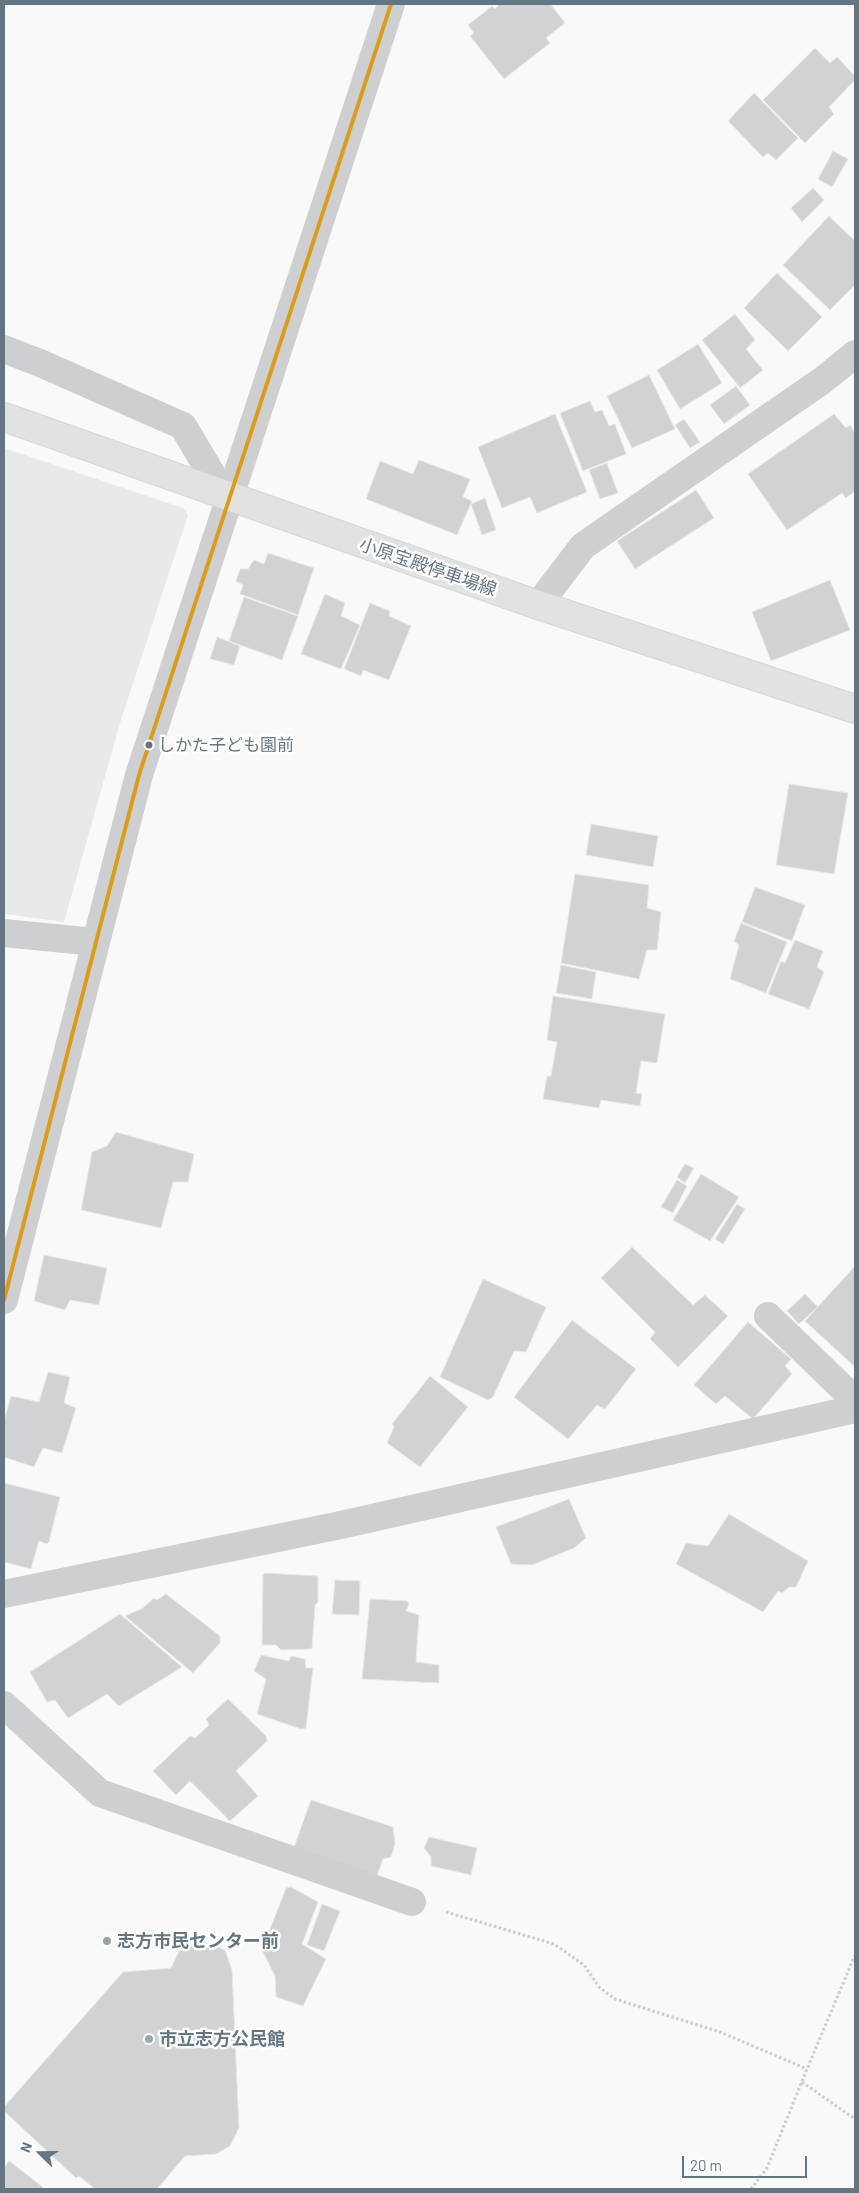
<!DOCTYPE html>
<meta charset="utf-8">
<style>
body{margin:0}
#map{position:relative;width:859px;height:2193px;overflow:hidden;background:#f9f9f9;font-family:Barlow,sans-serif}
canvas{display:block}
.frame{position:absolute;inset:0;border:5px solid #657683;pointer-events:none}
.north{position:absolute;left:15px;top:2128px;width:50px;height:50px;-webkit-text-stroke:4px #fff;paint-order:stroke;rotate:292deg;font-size:14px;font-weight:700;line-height:20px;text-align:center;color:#657683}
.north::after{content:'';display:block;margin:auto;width:18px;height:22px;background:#657683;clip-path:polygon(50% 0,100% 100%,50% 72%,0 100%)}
.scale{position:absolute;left:682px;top:2156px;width:125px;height:22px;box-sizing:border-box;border:2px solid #657683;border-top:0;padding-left:6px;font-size:15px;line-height:18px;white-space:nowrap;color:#657683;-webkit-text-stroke:4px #fff;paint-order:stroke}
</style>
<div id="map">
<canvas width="859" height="2193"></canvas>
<div class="frame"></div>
<div class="north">N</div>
<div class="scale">20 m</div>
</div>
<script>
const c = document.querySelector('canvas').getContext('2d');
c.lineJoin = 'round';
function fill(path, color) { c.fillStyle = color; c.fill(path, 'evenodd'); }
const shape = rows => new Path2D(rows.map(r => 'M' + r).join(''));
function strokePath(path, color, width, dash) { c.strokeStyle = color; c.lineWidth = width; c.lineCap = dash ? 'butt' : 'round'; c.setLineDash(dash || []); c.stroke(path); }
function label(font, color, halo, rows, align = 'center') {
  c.font = font + ' Barlow,"Noto Sans JP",sans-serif'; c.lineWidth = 5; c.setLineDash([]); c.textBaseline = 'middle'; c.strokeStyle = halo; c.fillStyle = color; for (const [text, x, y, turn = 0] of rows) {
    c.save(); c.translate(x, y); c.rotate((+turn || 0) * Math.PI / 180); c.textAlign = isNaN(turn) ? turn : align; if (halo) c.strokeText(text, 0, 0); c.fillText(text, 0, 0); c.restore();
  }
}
fill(shape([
 [4,448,183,508,188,515,120,723,64,922,4,914]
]), '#e8e9e9');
const building = shape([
 [500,4,552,4,551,5,565,23,546,38,550,43,504,79,470,36,474,33,468,25,492,6,495,9,500,4],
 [815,48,830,63,837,57,855,76,855,80,829,107,834,114,805,143,763,100,815,48],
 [754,93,798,138,776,160,768,153,763,157,728,121,754,93],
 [833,151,848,159,832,187,818,179,833,151],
 [813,188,824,200,802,222,791,208,813,188],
 [829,216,855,241,855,285,830,310,783,265,829,216],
 [777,273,822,317,788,351,744,308,777,273],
 [735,314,755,340,746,349,763,370,740,388,702,340,735,314],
 [698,344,722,383,680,409,657,370,698,344],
 [649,375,675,429,632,448,607,396,649,375],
 [736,386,750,405,724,424,710,405,736,386],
 [590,401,595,412,602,410,609,426,615,424,626,454,583,471,560,413,590,401],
 [555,414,587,492,537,513,530,497,502,508,478,447,555,414],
 [834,414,846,428,850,425,855,433,855,491,846,498,842,493,787,530,748,474,834,414],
 [684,419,700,442,690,448,675,425,684,419],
 [419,460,470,479,463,497,472,501,457,535,366,499,380,461,413,474,419,460],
 [607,463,618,493,600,499,589,470,607,463],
 [696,490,714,518,635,569,617,541,696,490],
 [485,498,496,530,482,535,471,504,485,498],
 [268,553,314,568,298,615,240,594,243,585,236,581,240,569,248,569,254,560,264,564,268,553],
 [830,580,850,630,771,661,752,612,830,580],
 [325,594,345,603,341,616,360,625,341,669,301,654,325,594],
 [244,597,298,616,282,660,229,641,244,597],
 [370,603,390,611,389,616,411,626,389,680,363,670,361,676,344,669,370,603],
 [217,637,240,646,234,665,210,659,217,637],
 [789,784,848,793,834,874,776,865,789,784],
 [591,824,658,836,653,867,586,855,591,824],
 [575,874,649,885,647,908,661,912,657,950,647,950,639,979,561,963,575,874],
 [755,887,805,905,792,941,742,922,755,887],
 [741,923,787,942,766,993,730,979,739,945,734,941,741,923],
 [795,940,823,951,817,967,824,972,809,1009,768,994,781,961,785,963,795,940],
 [561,965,596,972,592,999,556,993,561,965],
 [553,996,665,1014,657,1063,641,1061,636,1093,642,1094,640,1106,601,1100,599,1108,543,1099,547,1076,551,1076,557,1042,547,1040,553,996],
 [116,1132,194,1154,188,1182,173,1182,161,1228,81,1210,92,1152,107,1146,116,1132],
 [685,1164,694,1168,685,1183,677,1177,685,1164],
 [701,1174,739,1197,710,1241,673,1220,701,1174],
 [677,1180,687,1186,673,1213,661,1207,677,1180],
 [737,1204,745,1209,723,1244,715,1239,737,1204],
 [632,1247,693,1305,705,1295,728,1316,678,1367,650,1339,655,1332,601,1278,632,1247],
 [44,1255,107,1268,99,1305,70,1300,65,1310,34,1301,44,1255],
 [855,1266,855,1367,805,1321,855,1266],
 [483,1279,546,1307,526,1352,514,1351,493,1397,488,1400,440,1377,483,1279],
 [805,1294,818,1307,799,1324,787,1311,805,1294],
 [572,1320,636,1369,605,1409,597,1405,568,1439,514,1397,572,1320],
 [748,1322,791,1359,785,1366,792,1374,753,1419,725,1396,716,1404,694,1385,748,1322],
 [48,1372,70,1377,64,1403,76,1408,62,1453,43,1448,34,1467,4,1457,4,1421,11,1396,39,1402,48,1372],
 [430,1376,468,1407,420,1467,387,1443,394,1427,392,1424,430,1376],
 [4,1483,60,1497,49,1542,47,1544,39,1541,31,1569,4,1562,4,1483],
 [569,1499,586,1538,574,1548,532,1565,511,1564,496,1527,569,1499],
 [729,1514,808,1561,796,1587,789,1587,782,1593,778,1591,763,1612,676,1564,686,1543,708,1546,729,1514],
 [265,1573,318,1576,318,1602,315,1605,312,1649,281,1650,276,1645,262,1645,263,1575,265,1573],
 [335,1580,360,1581,359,1615,332,1614,335,1580],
 [166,1594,220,1636,220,1643,193,1673,125,1616,143,1608,154,1598,157,1600,166,1594],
 [370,1599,407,1601,409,1604,406,1611,419,1615,416,1662,439,1665,439,1683,362,1679,370,1599],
 [120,1614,182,1667,119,1706,107,1694,68,1718,55,1700,47,1702,30,1672,120,1614],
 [261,1655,289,1661,291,1656,305,1659,306,1668,313,1668,306,1728,301,1729,257,1714,266,1679,254,1671,261,1655],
 [228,1699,266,1736,267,1741,236,1771,258,1796,230,1821,190,1781,176,1795,153,1771,190,1736,195,1738,209,1725,206,1719,228,1699],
 [311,1800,393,1827,395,1844,391,1857,383,1859,377,1876,294,1847,311,1800],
 [429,1837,477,1848,471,1875,431,1866,431,1857,424,1848,429,1837],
 [291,1887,318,1902,302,1944,326,1959,303,2006,276,1997,275,1976,262,1950,286,1888,291,1887],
 [322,1904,340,1911,324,1951,307,1945,322,1904],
 [202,1941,225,1950,232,1970,239,2128,230,2146,216,2154,185,2156,157,2189,95,2189,79,2176,76,2178,4,2111,4,2107,123,1972,171,1968,179,1951,202,1941],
 [9,2161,43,2187,41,2189,4,2189,4,2168,9,2161]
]);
fill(building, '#d0d2d3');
strokePath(building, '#e8e8e8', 1);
const secondary = shape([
 [4,417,538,605,855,709]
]);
strokePath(secondary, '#d5d6d7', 30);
strokePath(shape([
 [446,1912,554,1944,584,1965,599,1987,615,1999,720,2032,807,2069],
 [802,2082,855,2119],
 [751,2189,767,2168,807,2069,855,1955]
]), '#cbcccd', 3, [2.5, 2.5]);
strokePath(shape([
 [4,349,40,363,183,426,224,495],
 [538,605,583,546,823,380,855,354],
 [4,933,95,942],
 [4,1300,139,775,391,4],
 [768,1316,855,1400],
 [4,1594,341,1525,855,1409],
 [4,1705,100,1793,412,1902]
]), '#cecfd0', 28);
strokePath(secondary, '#e1e2e2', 28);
strokePath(shape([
 [4,1300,139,775,391,4]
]), '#da9c1a', 4);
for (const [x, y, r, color] of [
 [149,745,4.5,"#657683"],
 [107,1941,5,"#99a4ac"],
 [149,2039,5,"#99a4ac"]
]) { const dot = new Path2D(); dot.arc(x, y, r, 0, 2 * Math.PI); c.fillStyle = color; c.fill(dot); strokePath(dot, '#fff', 2); }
label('17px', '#657683', '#fff', [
 ["しかた子ども園前",158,745]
], 'left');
label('18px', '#657683', '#fff', [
 ["小原宝殿停車場線",428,567,19]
]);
label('bold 18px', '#657683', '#fff', [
 ["志方市民センター前",117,1941],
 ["市立志方公民館",159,2039]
], 'left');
</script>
